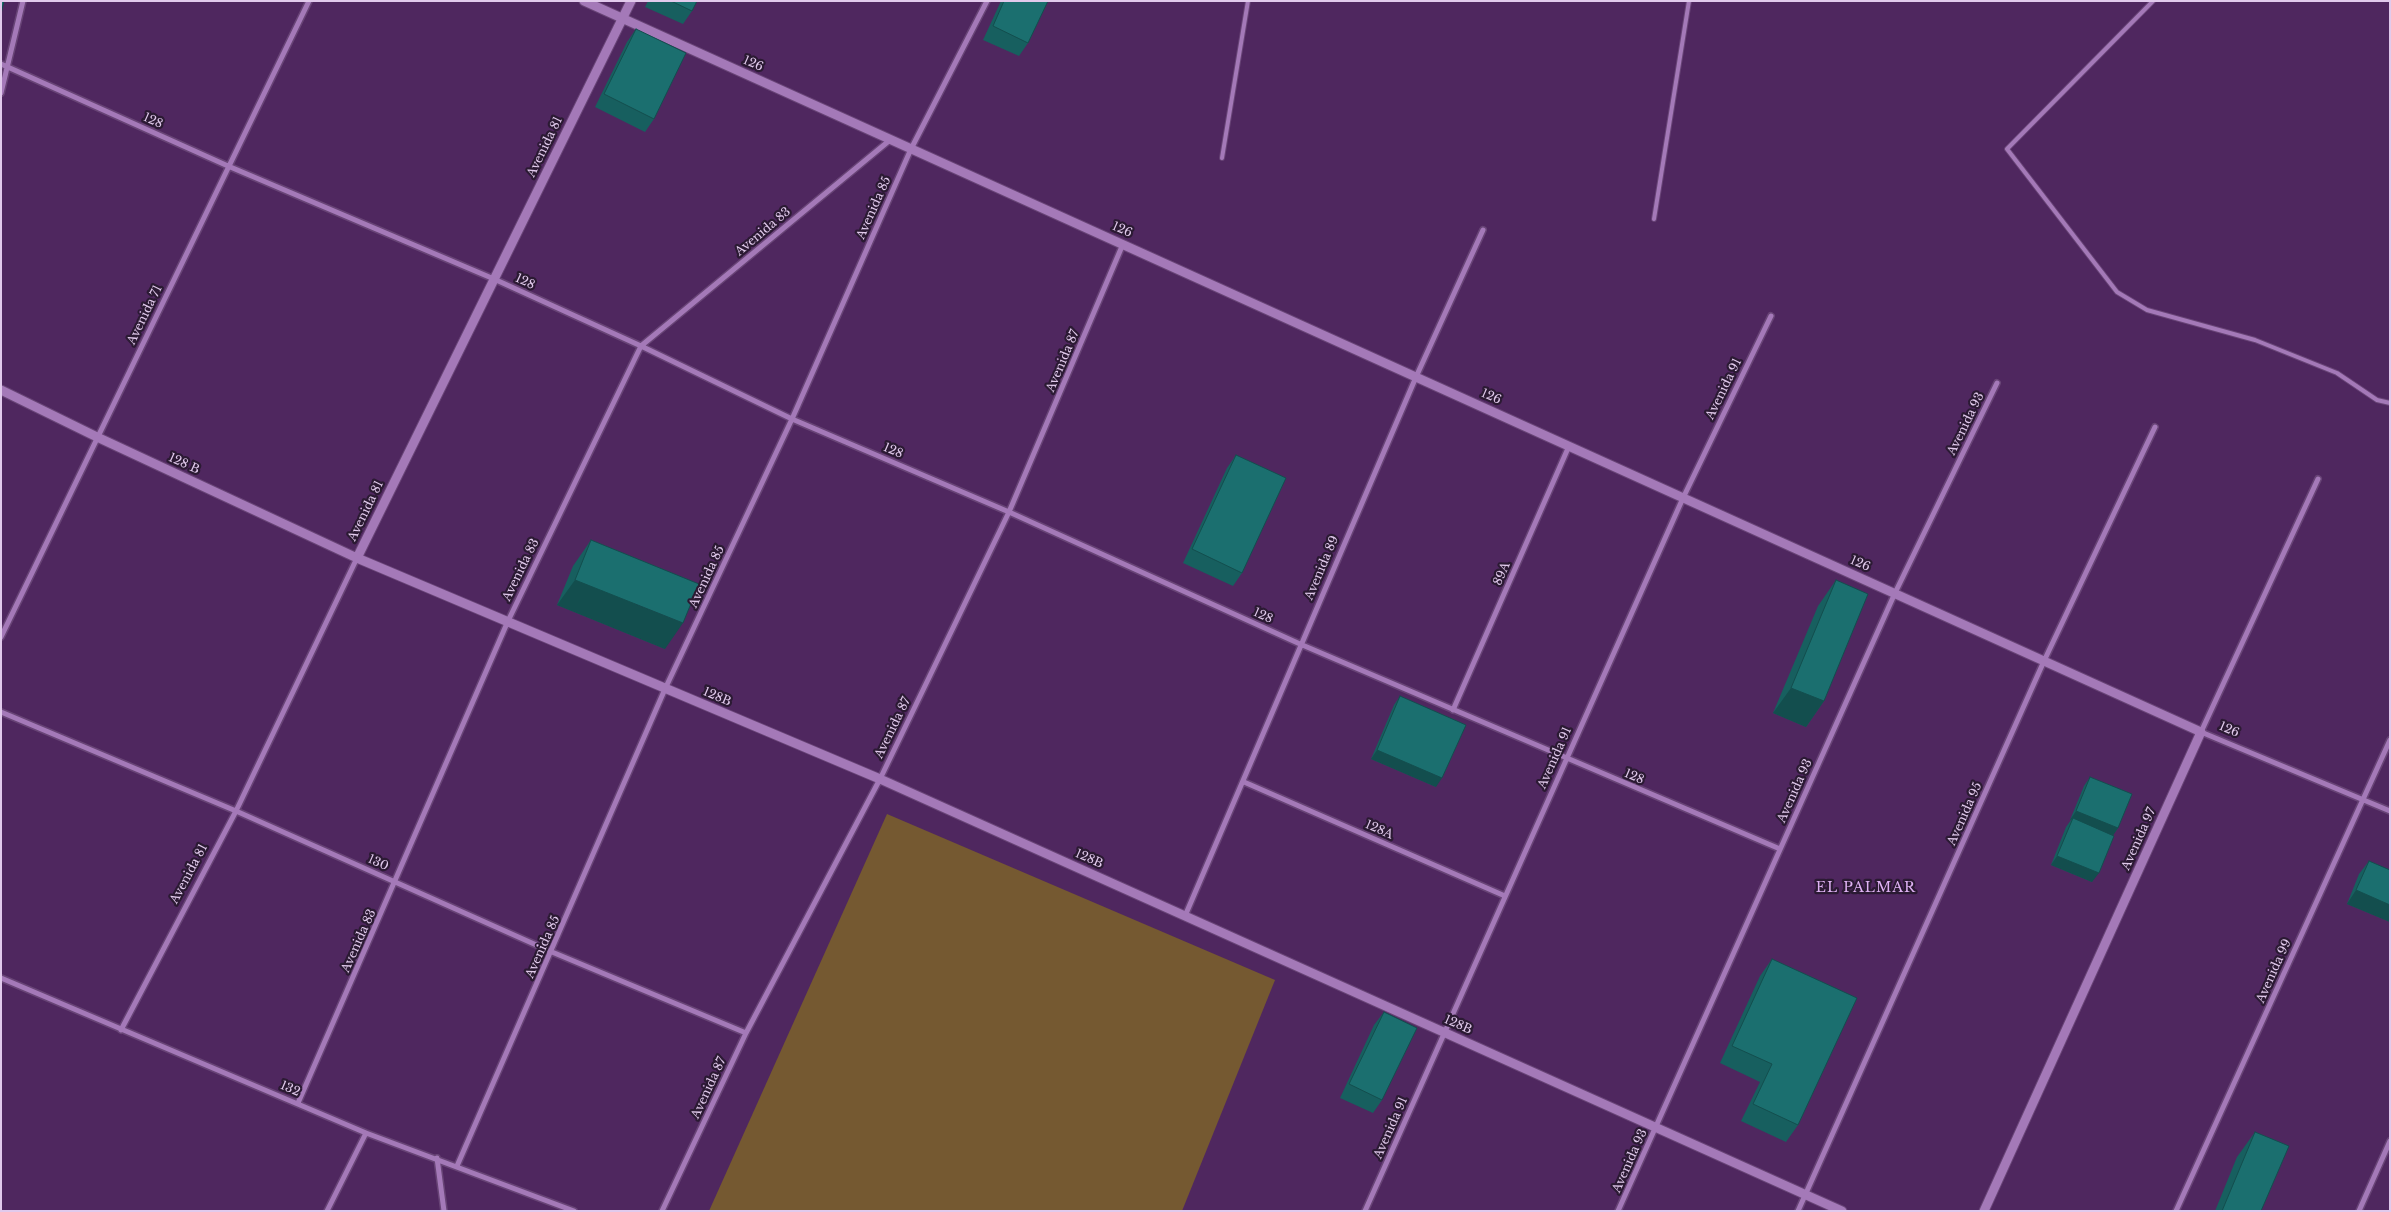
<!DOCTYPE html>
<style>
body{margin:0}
#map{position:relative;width:2391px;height:1212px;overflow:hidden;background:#4f275f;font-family:"Libre Baskerville",serif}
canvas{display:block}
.frame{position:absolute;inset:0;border:2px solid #e1caec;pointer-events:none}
</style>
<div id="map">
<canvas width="2391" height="1212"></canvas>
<div class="frame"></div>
</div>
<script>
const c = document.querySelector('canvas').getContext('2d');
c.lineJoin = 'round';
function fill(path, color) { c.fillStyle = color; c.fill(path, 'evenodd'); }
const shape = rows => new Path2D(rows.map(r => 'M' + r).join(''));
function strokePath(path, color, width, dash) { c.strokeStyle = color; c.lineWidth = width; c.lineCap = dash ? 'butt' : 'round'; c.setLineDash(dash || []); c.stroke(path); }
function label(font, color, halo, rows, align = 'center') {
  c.font = font + ' "Libre Baskerville",serif'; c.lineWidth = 4.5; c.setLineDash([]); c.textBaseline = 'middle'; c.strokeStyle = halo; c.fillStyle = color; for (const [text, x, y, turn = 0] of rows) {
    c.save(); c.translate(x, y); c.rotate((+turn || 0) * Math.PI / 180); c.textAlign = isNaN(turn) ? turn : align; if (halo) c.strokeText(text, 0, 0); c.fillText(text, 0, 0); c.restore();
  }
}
fill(shape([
 [887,814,1275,980,1182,1211,709,1211]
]), '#755931');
const service = shape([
 [2153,1,2007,149,2117,292,2147,310,2255,340,2337,373,2377,400,2390,403],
 [1222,158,1248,1],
 [1654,219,1689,1]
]);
const minor = shape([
 [1,64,228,166,494,279,641,346,792,419,1009,512,1300,644,1780,849],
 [1,93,23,1],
 [2318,479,2201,732,2390,811],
 [1,637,309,1],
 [1453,710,1569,446],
 [1,712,236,811,552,952,746,1033],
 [1244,782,1505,896],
 [1185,916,1416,377,1483,230],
 [1,978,366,1133,574,1211],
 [121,1030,236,811,357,558],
 [298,1103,508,621,641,346,890,140],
 [437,1158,444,1211],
 [457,1166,665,689,792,419,911,149,987,1],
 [327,1211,366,1133],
 [662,1211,746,1033,880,779,1009,512,1123,244],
 [1365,1211,1683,498,1771,316],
 [1618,1211,1895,593,1997,383],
 [1798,1211,2044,661,2155,427],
 [2176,1211,2390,740],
 [2359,1211,2390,1141]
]);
const tertiary = shape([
 [584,1,2201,732,1984,1211],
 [1,390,97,437,357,558,880,779,1842,1211],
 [357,558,631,1]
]);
strokePath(service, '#684476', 6);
strokePath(minor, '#684476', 8);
strokePath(tertiary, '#684476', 11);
strokePath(service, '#a479b8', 4);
strokePath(minor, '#a479b8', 5);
strokePath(tertiary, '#a479b8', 9);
fill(shape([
 [648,1,697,1,692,11,683,24,645,7],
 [1001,1,1048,1,1028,43,1019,56,983,40],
 [636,29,654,119,645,132,595,107,627,42],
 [1236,455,1242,573,1233,586,1183,563,1227,468],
 [591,540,665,649,557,605,573,566],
 [1836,580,1824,701,1806,727,1773,713,1818,606],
 [1400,696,1436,787,1371,759,1394,705],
 [2090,777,2118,828,2113,835,2092,882,2051,865,2066,827,2071,820,2070,820,2084,786],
 [2369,861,2390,870,2390,922,2347,904,2359,874],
 [1772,959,1798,1125,1786,1142,1741,1121,1760,1082,1720,1063,1760,976],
 [1384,1012,1382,1100,1373,1113,1340,1098,1374,1025],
 [2255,1132,2261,1211,2215,1211,2237,1157]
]), '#175f5f');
fill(shape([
 [575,580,683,623,665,649,557,605],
 [1791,688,1824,701,1806,727,1773,713],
 [1377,750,1442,778,1436,787,1371,759],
 [2076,811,2118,828,2112,837,2073,818,2071,820,2070,820],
 [2057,856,2099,873,2092,882,2051,865],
 [2356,890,2390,905,2390,922,2347,904]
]), '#134e4e');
const building = shape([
 [1,1,4,1,1,14,1,1],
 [671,1,697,1,692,11,671,1],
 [1004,1,1048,1,1028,43,993,26,1004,1],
 [636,29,686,53,654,119,604,94,636,29],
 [1236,455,1286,478,1242,573,1192,549,1236,455],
 [591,540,699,584,683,623,575,580,591,540],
 [1836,580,1868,594,1824,701,1791,688,1836,580],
 [1400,696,1466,725,1442,778,1377,750,1400,696],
 [2090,777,2132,794,2118,828,2076,811,2090,777],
 [2073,818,2114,836,2099,873,2057,856,2073,818],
 [2369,861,2390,870,2390,905,2356,890,2369,861],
 [1772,959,1857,998,1798,1125,1753,1104,1772,1064,1732,1046,1772,959],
 [1384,1012,1417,1028,1382,1100,1349,1084,1384,1012],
 [2255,1132,2289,1146,2261,1211,2222,1211,2255,1132]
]);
fill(building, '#1b6f6f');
strokePath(building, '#134e4e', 1);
label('12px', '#e1caec', '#2b1a33', [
 ["126",753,64,24],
 ["128",153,121,24],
 ["Avenida 81",545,147,-64],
 ["Avenida 85",874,208,-66],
 ["126",1122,230,24],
 ["Avenida 83",763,232,-40],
 ["128",525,282,25],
 ["Avenida 71",145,315,-64],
 ["Avenida 87",1063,361,-67],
 ["Avenida 91",1724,389,-64],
 ["126",1491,397,24],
 ["Avenida 93",1966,424,-64],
 ["128",893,451,23],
 ["128 B",184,464,25],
 ["Avenida 81",366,511,-64],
 ["126",1860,564,24],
 ["Avenida 89",1322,568,-67],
 ["Avenida 83",521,570,-64],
 ["89A",1502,574,-66],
 ["Avenida 85",707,577,-65],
 ["128",1263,616,24],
 ["128B",717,697,23],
 ["Avenida 87",893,728,-64],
 ["126",2229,730,23],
 ["Avenida 91",1555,758,-66],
 ["128",1634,777,23],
 ["Avenida 93",1795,791,-66],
 ["Avenida 95",1965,814,-66],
 ["128A",1379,830,24],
 ["Avenida 97",2139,839,-66],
 ["128B",1089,859,24],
 ["130",378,863,24],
 ["Avenida 81",189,874,-62],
 ["Avenida 83",359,941,-66],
 ["Avenida 85",543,947,-66],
 ["Avenida 99",2274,971,-66],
 ["128B",1458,1025,24],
 ["Avenida 87",709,1088,-65],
 ["132",290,1089,23],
 ["Avenida 91",1391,1128,-66],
 ["Avenida 93",1630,1161,-66]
]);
c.letterSpacing = '1px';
label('14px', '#dfb2f4', '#2b1a33', [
 ["EL PALMAR",1866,888]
]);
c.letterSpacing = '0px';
</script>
